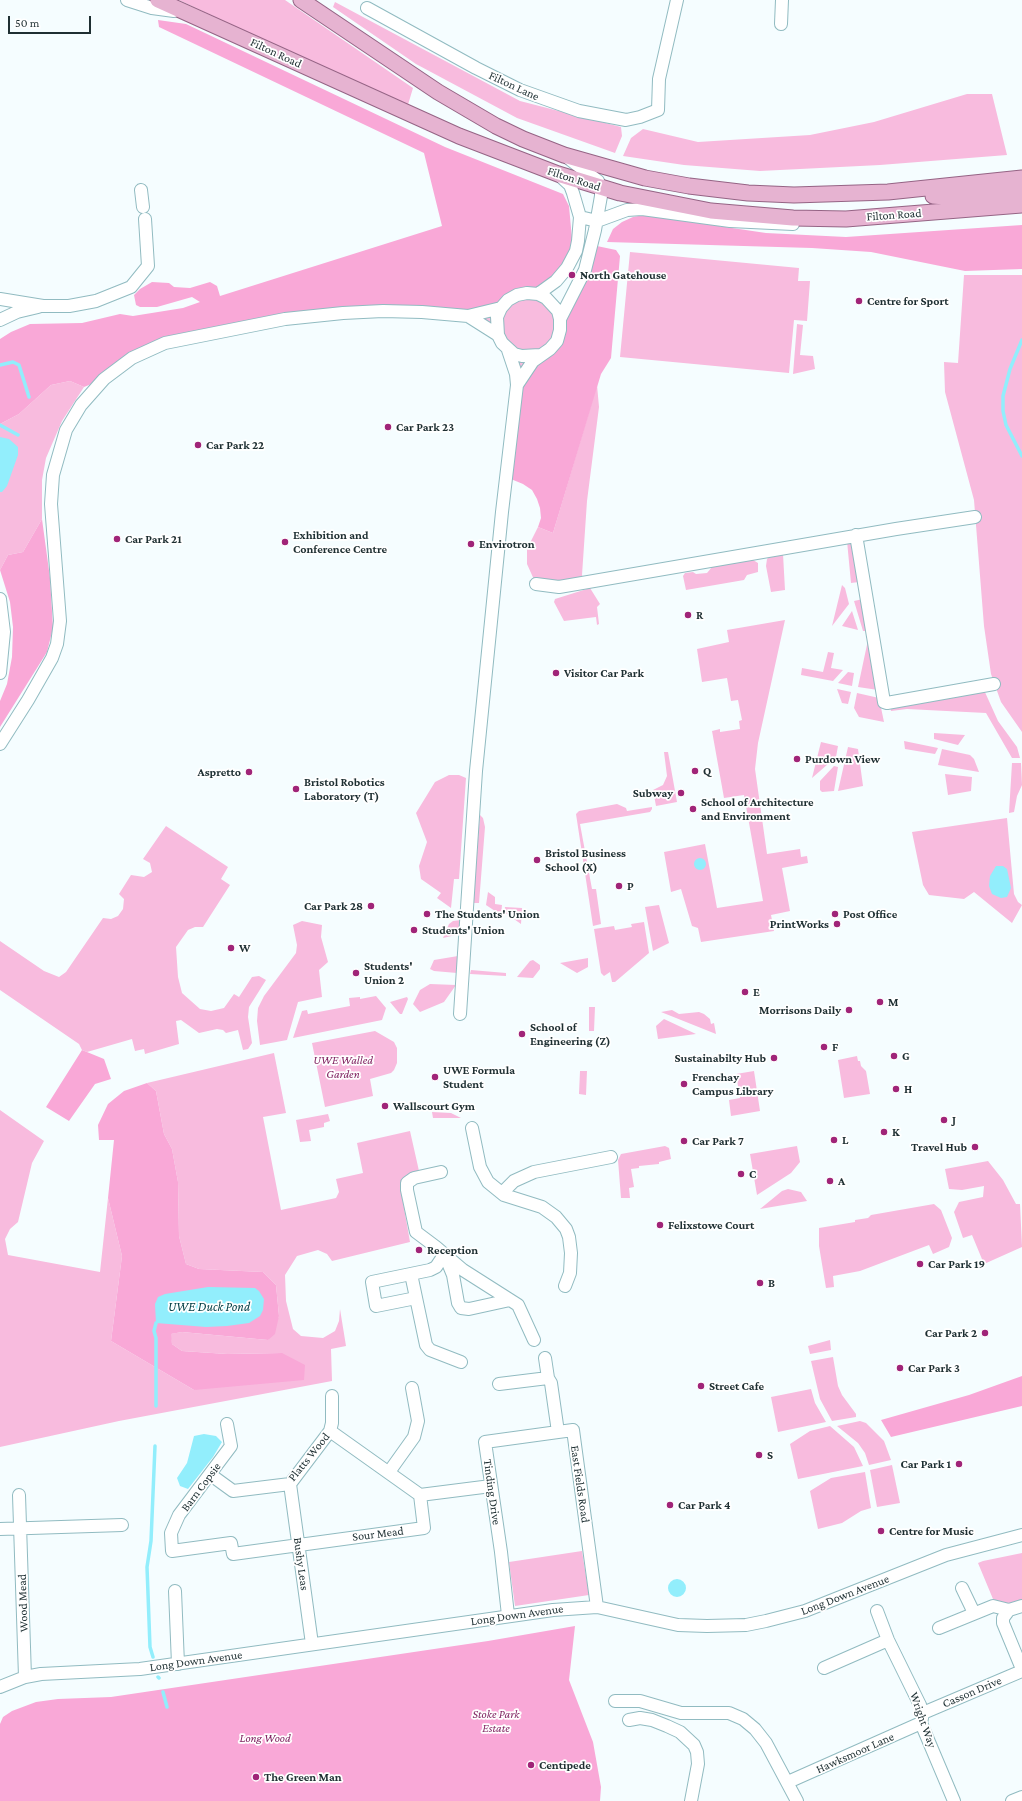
<!DOCTYPE html>
<style>
body{margin:0}
#map{position:relative;width:1022px;height:1801px;overflow:hidden;background:#f5fdff;font-family:"Crimson Pro",serif}
canvas{display:block}
.scale{position:absolute;left:8px;top:16px;width:83px;height:18px;box-sizing:border-box;border:2px solid #1e2f32;border-top:0;padding-left:5px;font-size:12px;line-height:14px;white-space:nowrap;color:#1e2f32;-webkit-text-stroke:3px #fff;paint-order:stroke}
</style>
<div id="map">
<canvas width="1022" height="1801"></canvas>
<div class="scale">50 m</div>
</div>
<script>
const c = document.querySelector('canvas').getContext('2d');
c.lineJoin = 'round';
function fill(path, color) { c.fillStyle = color; c.fill(path, 'evenodd'); }
const shape = rows => new Path2D(rows.map(r => 'M' + r).join(''));
function strokePath(path, color, width, dash) { c.strokeStyle = color; c.lineWidth = width; c.lineCap = dash ? 'butt' : 'round'; c.setLineDash(dash || []); c.stroke(path); }
function label(font, color, halo, rows, align = 'center') {
  c.font = font + ' "Crimson Pro",serif'; c.lineWidth = 3.5; c.setLineDash([]); c.textBaseline = 'middle'; c.strokeStyle = halo; c.fillStyle = color; for (const [text, x, y, turn = 0] of rows) {
    c.save(); c.translate(x, y); c.rotate((+turn || 0) * Math.PI / 180); c.textAlign = isNaN(turn) ? turn : align; if (halo) c.strokeText(text, 0, 0); c.fillText(text, 0, 0); c.restore();
  }
}
fill(shape([
 [179,0,285,0,413,88,407,108],
 [335,2,520,101,621,127,622,136,615,153,517,118,416,64,333,7],
 [967,94,992,94,1007,155,880,165,760,171,684,165,623,156,631,138,643,129,698,142,810,135,874,122],
 [630,252,799,268,798,281,810,281,807,321,794,320,789,373,620,357],
 [964,275,1022,275,1022,732,1001,702,991,674,984,626,974,500,945,392,944,362,958,363],
 [546,298,560,330,523,374,508,350,468,316,508,300],
 [797,324,803,325,800,355,813,356,815,369,793,374],
 [70,381,84,387,62,421,46,458,42,480,42,519,23,552,8,555,0,570,0,424,19,414,51,385],
 [597,385,599,407,587,501,582,575,585,583,536,584,527,564,527,549,538,527,553,533],
 [851,540,859,582,851,583,847,541],
 [783,554,785,590,771,592,766,566,767,559,769,557],
 [753,560,758,563,758,572,747,575,744,580,686,590,683,576,685,573,693,572,696,574,707,573,712,567],
 [842,585,845,588,849,604,832,626],
 [590,588,600,604,597,607,599,624,597,625,596,617,564,621,554,602,555,599],
 [863,599,870,631,863,631,854,601],
 [852,611,858,630,842,626],
 [785,620,758,743,755,769,767,854,800,849,801,857,807,856,808,863,782,868,790,911,771,915,774,931,701,942,698,928,692,926,681,889,671,892,664,852,705,844,717,908,763,901,744,795,724,798,712,731,720,729,720,732,740,729,739,721,742,720,738,700,731,701,727,678,702,682,697,649,729,642,727,630],
 [868,640,870,641,878,690,858,687],
 [828,652,834,653,831,668,843,670,833,681,801,675,802,668,823,672],
 [848,672,854,673,852,686,838,683],
 [837,689,851,692,848,704,842,703],
 [984,690,998,721,1017,747,1020,758,1012,758,986,713,907,709,891,711,890,706],
 [857,693,879,698,884,722,859,717,854,708],
 [934,733,965,735,958,745,934,739],
 [904,741,938,748,935,754,905,749],
 [821,742,838,746,836,757,812,778],
 [848,747,858,749,863,786,838,791],
 [942,749,970,755,974,759,979,772,938,765],
 [664,752,668,752,677,802,656,806,653,790,663,785,667,776],
 [1012,763,1021,763,1022,785,1017,796,1014,812,1009,813],
 [834,766,838,767,834,791,822,792,820,790,820,781],
 [945,774,972,777,971,791,948,795],
 [449,775,459,775,466,778,459,879,454,879,451,908,437,898,441,893,421,879,419,866,427,842,416,813,435,782],
 [617,804,626,808,627,811,652,807,652,809,650,812,580,824,592,889,596,889,601,924,593,926,576,814,579,811],
 [480,815,483,818,485,827,479,903,473,903],
 [1007,818,1014,894,1018,902,1022,905,1012,923,974,892,964,899,929,895,923,885,912,832],
 [166,826,228,867,221,879,230,885,203,927,195,927,188,930,176,947,178,977,182,993,200,1009,211,1011,224,1008,234,994,239,997,252,977,259,976,266,980,249,1007,248,1017,252,1043,248,1049,243,1050,238,1030,226,1033,223,1030,217,1029,199,1033,181,1020,176,1021,179,1044,145,1054,144,1049,135,1051,132,1039,87,1052,82,1050,79,1044,0,990,0,941,44,971,59,977,66,972,103,918,111,919,118,916,123,909,124,899,119,894,131,875,144,877,152,872,150,863,143,859],
 [488,892,495,897,495,904,502,905,501,915,486,905],
 [659,905,669,943,653,951,645,907],
 [505,907,522,908,521,924,504,912],
 [461,920,460,934,443,938,449,924,453,921],
 [302,921,322,925,321,937,328,962,319,970,322,997,298,1002,287,1040,260,1045,257,1021,258,1008,264,996,296,953,297,945,293,925],
 [644,922,649,953,615,982,612,982,610,972,604,976,601,973,594,929,614,926,615,930,632,927,631,924],
 [458,956,457,973,434,971,430,969,434,960],
 [588,958,588,967,577,973,560,963],
 [530,961,533,960,540,965,540,969,533,978,517,977],
 [471,970,506,973,506,976,470,974],
 [430,984,456,985,444,1002,420,1012,413,1004,420,990],
 [376,996,386,1008,382,1020,293,1038,302,1011,307,1010,308,1014,350,1006,349,998,360,997,360,999],
 [407,997,408,999,402,1014,400,1014,390,1002],
 [589,1007,595,1007,594,1031,589,1031],
 [672,1010,679,1014,699,1012,704,1014,710,1019,711,1024,714,1023,716,1034,661,1012],
 [664,1019,696,1034,658,1039,656,1026],
 [375,1031,394,1042,397,1048,397,1063,394,1070,391,1073,370,1079,373,1096,325,1107,312,1043],
 [274,1053,286,1113,263,1117,281,1210,336,1198,339,1192,336,1179,363,1173,357,1143,410,1131,419,1171,409,1174,400,1185,410,1242,332,1261,327,1254,318,1250,297,1256,285,1275,286,1301,293,1329,301,1336,323,1338,335,1331,339,1321,340,1309,346,1346,331,1349,332,1381,119,1421,0,1447,0,1110,44,1141,32,1163,18,1222,10,1229,5,1239,8,1255,100,1272,108,1198,122,1256,111,1341,194,1390,282,1353,227,1354,182,1351,172,1344,170,1334,182,1332,268,1340,279,1316,276,1285,263,1272,199,1269,186,1264,179,1236,178,1182,172,1149,164,1134,156,1091,147,1083],
 [857,1056,858,1061,860,1061,861,1066,866,1071,870,1094,844,1098,838,1060],
 [580,1071,587,1071,586,1095,579,1094],
 [754,1071,760,1111,731,1116,729,1100,740,1098,736,1074],
 [432,1112,451,1113,461,1118,433,1118],
 [328,1114,330,1121,324,1123,324,1127,309,1130,311,1141,300,1142,296,1120],
 [665,1146,669,1148,671,1159,659,1162,659,1164,639,1166,639,1168,631,1169,634,1187,629,1188,630,1198,621,1198,618,1160,621,1154],
 [797,1146,800,1162,791,1173,757,1195,750,1154],
 [988,1161,1003,1180,1016,1204,1020,1204,1022,1247,984,1264,972,1235,963,1238,954,1212,959,1202,983,1197,984,1186,962,1190,949,1189,945,1169],
 [788,1189,801,1192,807,1201,760,1209,782,1191],
 [934,1204,941,1210,952,1238,949,1247,933,1254,929,1245,860,1271,833,1276,834,1287,826,1288,819,1246,819,1228,855,1222,855,1220,868,1218,871,1215],
 [830,1340,831,1350,810,1354,808,1346],
 [833,1357,838,1386,842,1395,856,1414,856,1417,832,1421,820,1399,811,1361],
 [811,1389,815,1403,826,1422,778,1432,771,1397],
 [860,1421,866,1423,884,1441,891,1460,869,1465,865,1453,858,1443,837,1426],
 [830,1426,854,1447,863,1466,798,1479,790,1444,810,1431],
 [892,1465,900,1503,877,1507,870,1470],
 [865,1472,871,1508,861,1511,842,1523,818,1529,810,1491,831,1478],
 [582,1551,589,1595,515,1606,509,1562],
 [1022,1553,1022,1601,1009,1606,993,1599,978,1563,983,1561]
]), '#f8bbde');
fill(shape([
 [158,20,186,24,445,147,563,194,569,206,572,239,578,241,556,281,468,316,383,311,172,341,104,379,84,387,70,381,51,385,19,414,0,424,0,339,11,332,30,324,82,323,120,314,133,316,183,308,200,302,192,297,157,307,140,307,136,305,134,295,140,289,152,282,169,283,174,287,190,288,210,282,217,286,220,296,442,226,424,153,159,27],
 [644,215,766,233,846,237,1022,225,1022,269,965,271,871,252,812,248,607,242,613,229,622,222,633,217],
 [592,245,616,250,620,256,611,358,601,374,553,533,538,527,541,518,540,508,537,499,532,490,523,484,506,477,517,385,550,349],
 [42,519,50,578,53,628,47,652,0,727,0,701,7,684,12,657,13,627,10,602,0,570,8,555,23,552],
 [82,1050,104,1059,111,1079,95,1084,69,1121,46,1107],
 [147,1083,156,1091,164,1134,172,1149,178,1182,179,1236,186,1264,199,1269,263,1272,276,1285,279,1316,275,1334,268,1340,182,1332,171,1334,172,1344,182,1351,227,1354,282,1353,305,1365,304,1380,194,1390,111,1341,122,1256,108,1198,114,1140,99,1140,98,1125,108,1104,124,1091],
 [1022,1376,1022,1406,891,1437,881,1420,969,1395],
 [575,1626,569,1680,593,1742,601,1787,600,1801,0,1801,0,1724,3,1717,12,1711,36,1702,58,1699,111,1697,488,1641]
]), '#f9a8d7');
fill(shape([
 [0,437,9,439,18,447,18,455,7,486,2,492,0,492],
 '694 864a6 6 0 1 1 12 0a6 6 0 1 1-12 0Z',
 [996,866,1003,866,1007,869,1011,888,1007,897,1001,898,992,894,989,886,990,876],
 [208,1287,255,1288,259,1291,264,1299,263,1310,260,1316,249,1323,227,1326,206,1327,156,1323,155,1304,158,1297,165,1294],
 [204,1434,216,1436,222,1442,213,1457,188,1489,180,1486,177,1478,187,1463,194,1436],
 '668 1588a9 9 0 1 1 18 0a9 9 0 1 1-18 0Z'
]), '#92eefc');
strokePath(shape([
 [1022,340,1010,369,1003,396,1003,411,1006,425,1022,456],
 [0,365,13,362,19,365,29,397],
 [0,425,18,435],
 [156,1323,154,1331,156,1338,156,1406],
 [153,1657,150,1647,147,1567,151,1541,155,1446],
 [158,1677,159,1678],
 [163,1692,167,1707]
]), '#92eefc', 3.5);
const minor = shape([
 [127,0,152,8,174,11],
 [367,8,476,68,520,90,579,111,626,120,640,117,658,110,659,79,677,0],
 [781,24,782,0],
 [141,190,143,207],
 [580,217,597,221,627,210,642,209,730,221,793,224],
 [538,294,556,281,567,268,576,251,578,241,580,217,573,193,570,185,558,174],
 [0,299,43,306,69,306,96,301,131,287,148,266,145,219],
 [468,316,498,335],
 [560,319,585,270,595,230,601,196,601,188,598,181,568,158],
 [0,320,17,312,38,307],
 [517,385,533,361,550,349,557,341,560,330,560,319,558,311,546,298,538,294,527,293,517,295,508,300,501,308,497,317,498,335,502,343,514,354,522,356,540,355],
 [856,535,884,702,887,703,994,684],
 [536,584,559,587,896,529,975,517],
 [0,599,4,632,0,673],
 [0,744,28,700,52,658,57,644,60,621,51,504,53,475,66,430,81,405,104,379,132,358,165,343,285,319,343,313,383,311,422,312,468,316,501,308],
 [460,1014,476,771,502,512,517,385,516,374,508,350],
 [472,1128,480,1167,488,1182,504,1195,542,1207,556,1217,566,1229,569,1237,571,1253,570,1273,565,1286],
 [441,1172,414,1178,407,1183,407,1190,416,1232,436,1247,463,1270,518,1305,534,1340],
 [502,1193,514,1181,534,1172,611,1157],
 [446,1258,453,1275,458,1303,461,1308,469,1309,510,1300],
 [411,1274,426,1345,430,1350,461,1362],
 [416,1298,376,1306,372,1282,430,1270,436,1267,444,1255],
 [545,1358,548,1378,551,1383,558,1432,573,1430,597,1607],
 [499,1384,548,1378],
 [227,1424,231,1446,179,1515,171,1533,172,1551,231,1543,233,1554,424,1528,420,1495],
 [330,1431,420,1495,491,1486],
 [389,1472,414,1437,418,1421,412,1388],
 [211,1475,233,1491,290,1484,330,1431,332,1423,332,1396],
 [290,1484,312,1644],
 [19,1495,25,1677],
 [0,1529,122,1525],
 [962,1588,974,1613],
 [175,1591,178,1664],
 [1022,1606,1009,1610,1003,1618,1003,1623,1022,1669],
 [877,1611,888,1640,920,1705,923,1713,921,1723,954,1801],
 [508,1615,501,1552,485,1442,558,1432],
 [939,1628,993,1606,1009,1610],
 [824,1668,888,1640],
 [0,1687,25,1677,41,1674,140,1669,553,1610,597,1607,678,1625,707,1626,746,1625,766,1621,805,1611,946,1555,1022,1535],
 [615,1701,640,1701,681,1713,729,1713,743,1719,755,1729,766,1743,797,1801],
 [923,1713,1022,1671],
 [629,1720,640,1718,652,1720,667,1726,680,1732,694,1745,697,1752,698,1764,691,1801],
 [788,1782,921,1723],
 [1012,1801,1022,1797]
]);
const major = shape([
 [158,0,459,136,558,174,620,193,711,211,793,218,846,219,1022,205],
 [301,0,438,92,496,126,523,139,564,155,645,178,689,186,748,193,794,195,888,192,1022,178],
 [933,196,945,197,1022,192]
]);
strokePath(minor, '#91bbc1', 14);
strokePath(major, '#956485', 17);
strokePath(minor, '#fff', 12);
strokePath(major, '#e6b3d1', 15);
for (const [x, y, r, color] of [
 [572,275,4,"#a02478"],
 [859,301,4,"#a02478"],
 [388,427,4,"#a02478"],
 [198,445,4,"#a02478"],
 [117,539,4,"#a02478"],
 [285,542,4,"#a02478"],
 [471,544,4,"#a02478"],
 [688,615,4,"#a02478"],
 [556,673,4,"#a02478"],
 [797,759,4,"#a02478"],
 [695,771,4,"#a02478"],
 [249,772,4,"#a02478"],
 [296,789,4,"#a02478"],
 [681,793,4,"#a02478"],
 [693,809,4,"#a02478"],
 [537,860,4,"#a02478"],
 [619,886,4,"#a02478"],
 [371,906,4,"#a02478"],
 [427,914,4,"#a02478"],
 [835,914,4,"#a02478"],
 [837,924,4,"#a02478"],
 [414,930,4,"#a02478"],
 [231,948,4,"#a02478"],
 [356,973,4,"#a02478"],
 [745,992,4,"#a02478"],
 [880,1002,4,"#a02478"],
 [849,1010,4,"#a02478"],
 [522,1034,4,"#a02478"],
 [824,1047,4,"#a02478"],
 [894,1056,4,"#a02478"],
 [774,1058,4,"#a02478"],
 [435,1077,4,"#a02478"],
 [684,1084,4,"#a02478"],
 [896,1089,4,"#a02478"],
 [385,1106,4,"#a02478"],
 [944,1120,4,"#a02478"],
 [884,1132,4,"#a02478"],
 [834,1140,4,"#a02478"],
 [684,1141,4,"#a02478"],
 [975,1147,4,"#a02478"],
 [741,1174,4,"#a02478"],
 [830,1181,4,"#a02478"],
 [660,1225,4,"#a02478"],
 [419,1250,4,"#a02478"],
 [920,1264,4,"#a02478"],
 [760,1283,4,"#a02478"],
 [985,1333,4,"#a02478"],
 [900,1368,4,"#a02478"],
 [701,1386,4,"#a02478"],
 [759,1455,4,"#a02478"],
 [959,1464,4,"#a02478"],
 [670,1505,4,"#a02478"],
 [881,1531,4,"#a02478"],
 [531,1765,4,"#a02478"],
 [256,1777,4,"#a02478"]
]) { const dot = new Path2D(); dot.arc(x, y, r, 0, 2 * Math.PI); c.fillStyle = color; c.fill(dot); strokePath(dot, '#fff', 1.5); }
label('12px', '#1e2f32', '#fff', [
 ["Filton Road",276,53,25],
 ["Filton Lane",514,86,25],
 ["Filton Road",574,179,18],
 ["Filton Road",894,215,-4],
 ["Platts Wood",309,1457,-51],
 ["East Fields Road",580,1484,82],
 ["Barn Copsie",201,1487,-53],
 ["Tinding Drive",492,1492,82],
 ["Sour Mead",378,1534,-7],
 ["Bushy Leas",301,1564,82],
 ["Long Down Avenue",845,1595,-21],
 ["Wood Mead",23,1603,-92],
 ["Long Down Avenue",517,1615,-8],
 ["Long Down Avenue",196,1661,-8],
 ["Casson Drive",972,1692,-23],
 ["Wright Way",923,1720,71],
 ["Hawksmoor Lane",855,1753,-24]
]);
label('bold 12px', '#1e2f32', '#fff', [
 ["North Gatehouse",580,275],
 ["Centre for Sport",867,301],
 ["Car Park 23",396,427],
 ["Car Park 22",206,445],
 ["Exhibition and",293,535],
 ["Conference Centre",293,549],
 ["Car Park 21",125,539],
 ["Envirotron",479,544],
 ["R",696,615],
 ["Visitor Car Park",564,673],
 ["Purdown View",805,759],
 ["Q",703,771],
 ["Aspretto",241,772,"right"],
 ["Bristol Robotics",304,782],
 ["Laboratory (T)",304,796],
 ["Subway",673,793,"right"],
 ["School of Architecture",701,802],
 ["and Environment",701,816],
 ["Bristol Business",545,853],
 ["School (X)",545,867],
 ["P",627,886],
 ["Car Park 28",363,906,"right"],
 ["The Students' Union",435,914],
 ["Post Office",843,914],
 ["PrintWorks",829,924,"right"],
 ["Students' Union",422,930],
 ["W",239,948],
 ["Students'",364,966],
 ["Union 2",364,980],
 ["E",753,992],
 ["M",888,1002],
 ["Morrisons Daily",841,1010,"right"],
 ["School of",530,1027],
 ["Engineering (Z)",530,1041],
 ["F",832,1047],
 ["G",902,1056],
 ["Sustainabilty Hub",766,1058,"right"],
 ["UWE Formula",443,1070],
 ["Student",443,1084],
 ["Frenchay",692,1077],
 ["Campus Library",692,1091],
 ["H",904,1089],
 ["Wallscourt Gym",393,1106],
 ["J",952,1120],
 ["K",892,1132],
 ["L",842,1140],
 ["Car Park 7",692,1141],
 ["Travel Hub",967,1147,"right"],
 ["C",749,1174],
 ["A",838,1181],
 ["Felixstowe Court",668,1225],
 ["Reception",427,1250],
 ["Car Park 19",928,1264],
 ["B",768,1283],
 ["Car Park 2",977,1333,"right"],
 ["Car Park 3",908,1368],
 ["Street Cafe",709,1386],
 ["S",767,1455],
 ["Car Park 1",951,1464,"right"],
 ["Car Park 4",678,1505],
 ["Centre for Music",889,1531],
 ["Centipede",539,1765],
 ["The Green Man",264,1777]
], 'left');
label('italic 12px', '#822663', '#fff', [
 ["UWE Walled",343,1060],
 ["Garden",343,1074],
 ["Stoke Park",496,1714],
 ["Estate",496,1728],
 ["Long Wood",265,1738]
]);
label('italic 13px', '#054148', '#fff', [
 ["UWE Duck Pond",209,1307]
]);
</script>
